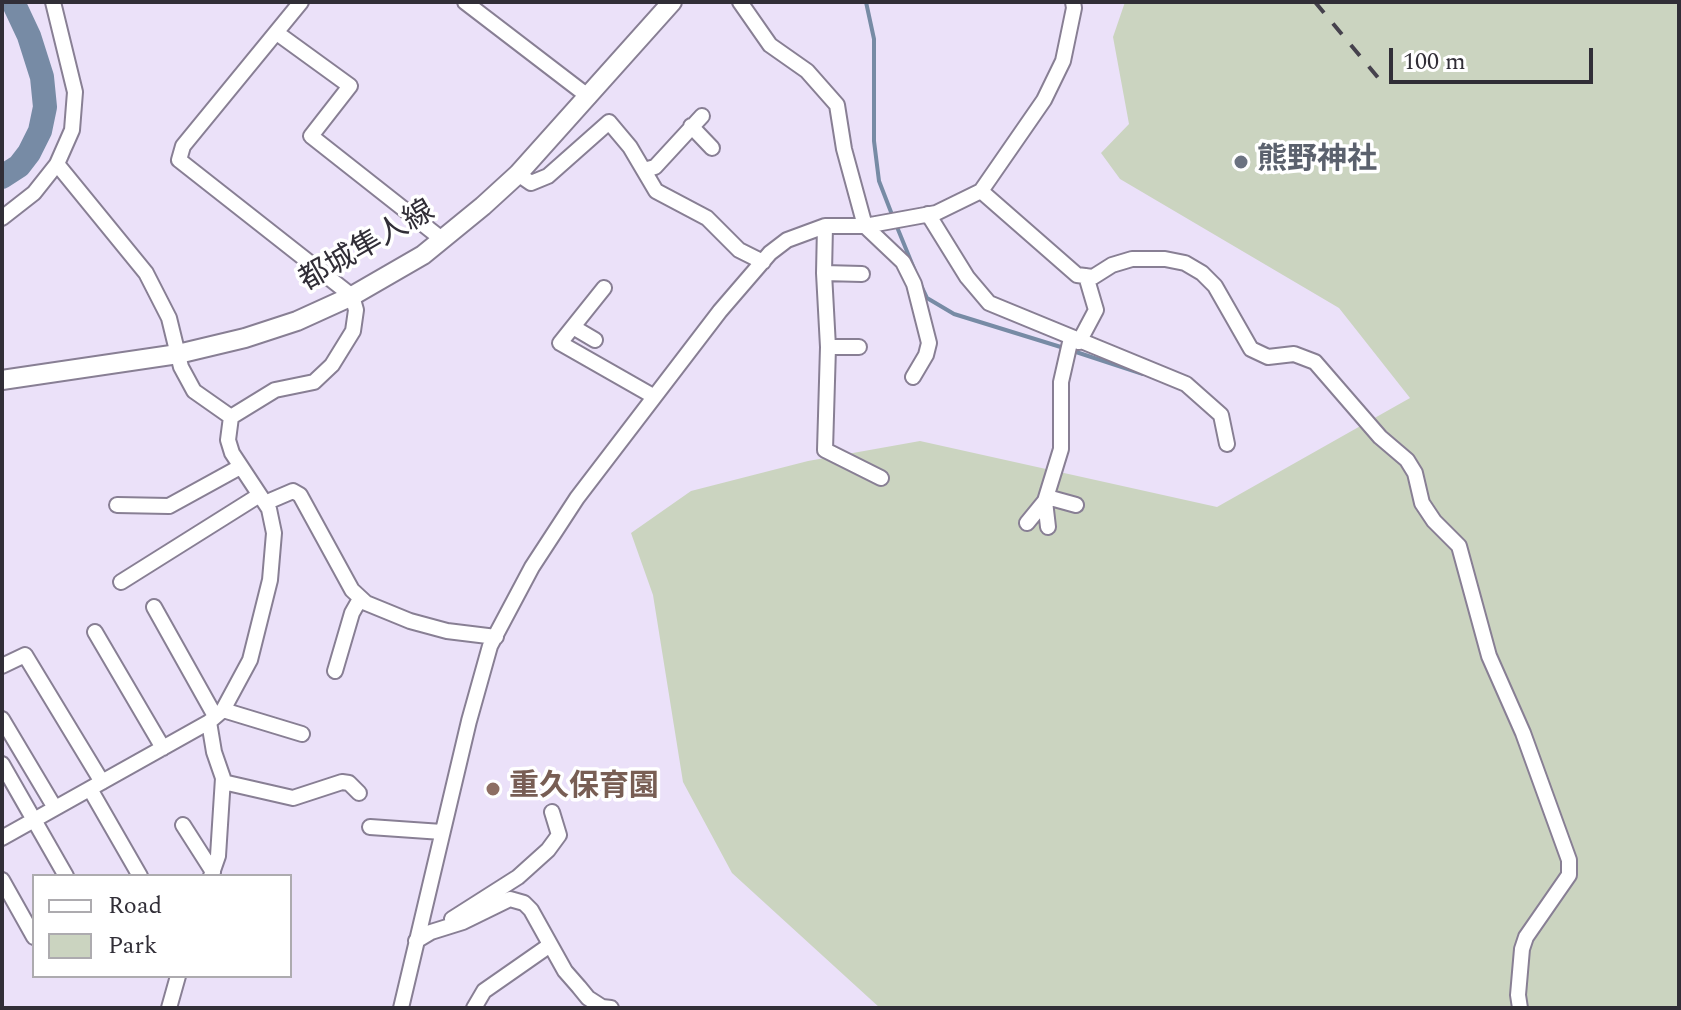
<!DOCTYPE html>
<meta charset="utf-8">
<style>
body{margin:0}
#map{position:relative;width:1681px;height:1010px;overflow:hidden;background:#ebe1f9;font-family:Spectral,serif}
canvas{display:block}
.frame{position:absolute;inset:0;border:4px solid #312e37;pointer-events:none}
.legend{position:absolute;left:32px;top:874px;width:260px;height:104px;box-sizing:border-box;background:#fff;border:2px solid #adabaf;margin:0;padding:10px 14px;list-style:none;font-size:24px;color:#312e37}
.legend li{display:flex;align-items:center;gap:16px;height:40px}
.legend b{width:40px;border:2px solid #adabaf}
.scale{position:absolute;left:1389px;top:48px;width:204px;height:36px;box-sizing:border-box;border:4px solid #312e37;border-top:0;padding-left:10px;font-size:24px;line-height:28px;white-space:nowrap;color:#312e37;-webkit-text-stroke:6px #fff;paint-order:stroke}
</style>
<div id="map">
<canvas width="1681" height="1010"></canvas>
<div class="frame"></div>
<ul class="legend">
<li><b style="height:10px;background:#fff"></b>Road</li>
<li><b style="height:22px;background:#cbd4c0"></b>Park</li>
</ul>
<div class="scale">100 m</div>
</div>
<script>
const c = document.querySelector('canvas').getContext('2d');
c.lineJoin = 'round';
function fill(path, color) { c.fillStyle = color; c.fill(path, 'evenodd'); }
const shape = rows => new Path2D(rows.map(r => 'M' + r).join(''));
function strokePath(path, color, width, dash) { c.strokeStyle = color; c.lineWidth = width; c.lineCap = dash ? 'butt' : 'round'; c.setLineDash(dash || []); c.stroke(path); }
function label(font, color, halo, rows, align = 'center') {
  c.font = font + ' Spectral,"Noto Sans JP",serif'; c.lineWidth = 7; c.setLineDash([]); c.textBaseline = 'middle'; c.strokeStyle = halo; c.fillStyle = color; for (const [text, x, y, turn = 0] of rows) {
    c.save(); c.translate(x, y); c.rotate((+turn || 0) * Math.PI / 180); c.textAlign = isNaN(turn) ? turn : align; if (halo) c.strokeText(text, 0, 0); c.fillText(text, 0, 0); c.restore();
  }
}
fill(shape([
 [1125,2,1679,2,1679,1008,880,1008,732,873,683,782,653,595,631,533,691,491,808,461,920,441,1217,507,1410,398,1339,308,1120,179,1101,153,1129,124,1113,37]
]), '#cbd4c0');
strokePath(shape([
 [866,2,874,39,874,141,879,181,891,212],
 [897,227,915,271],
 [920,283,927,298,954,314,1064,348],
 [1073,351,1143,374]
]), '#778ba5', 4);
strokePath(shape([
 [2,177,19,166,29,153,40,131,45,107,42,77,29,36,13,2]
]), '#778ba5', 24);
const minor = shape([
 [465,2,589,97],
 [740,2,770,45,807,71,837,105,844,149,865,226,903,262,914,284,929,343,926,355,913,377],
 [277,33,350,86,311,136,443,240],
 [691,126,712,148],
 [57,164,146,273,169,318,181,367,194,391,231,417],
 [644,170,655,167,702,116],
 [518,174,531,183,548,176,609,122,630,147,656,191,707,218,739,250,763,262],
 [981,191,1077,275,1093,277,1112,265,1132,259,1165,259,1185,263,1202,273,1215,286,1251,349,1268,357,1294,354,1315,362,1380,437,1407,460,1415,473,1422,503,1434,521,1459,546,1489,656,1523,733,1569,860,1569,875,1526,937,1522,949,1518,995,1520,1008],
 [928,214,967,277,989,303,1186,384,1221,415,1227,444],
 [2,218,34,193,57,164,72,130,75,92,53,2],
 [825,226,824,273,828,347,825,450,881,478],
 [824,273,862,274],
 [604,288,560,343,653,396],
 [573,327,595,340],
 [1079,342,1096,310,1086,276],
 [828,347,859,347],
 [1047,497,1076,505],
 [1045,501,1048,527],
 [265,503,293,491,300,495,352,590,366,603,410,621,447,631,496,637],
 [117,505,169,506,240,467],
 [1027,523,1045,501,1061,449,1061,382,1071,338],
 [121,582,258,496],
 [154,607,215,716],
 [95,632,163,748],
 [2,666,25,655,102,782],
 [335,671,352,613,360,599],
 [223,710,302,734],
 [2,719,55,808],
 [2,764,66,876],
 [223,782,293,798,342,782,349,783,359,793],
 [90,789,140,876],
 [183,825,213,872],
 [370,827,442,832],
 [2,838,209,722],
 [211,876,218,856,223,778,214,752,209,722,223,710,250,660,270,580,274,533,269,509,232,453,228,440,231,417,275,390,314,382,332,365,353,331,356,310,352,296,179,160,183,146,301,2],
 [2,880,34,937],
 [452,919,518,877,548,850,559,835,552,812],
 [416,941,431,932,463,922,510,899,524,903,531,910,565,971,579,987,588,998,602,1007,611,1008],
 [169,1008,178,976],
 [401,1008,469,721,490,646,532,567,577,498,720,311,770,253,787,240,825,226,865,226,936,213,981,191,1044,100,1063,61,1074,8,1073,2],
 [474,1008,484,991,550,945]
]);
const major = shape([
 [2,380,178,354,245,338,297,321,352,296,423,255,483,206,518,174,672,2]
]);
strokePath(minor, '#887f94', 18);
strokePath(major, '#887f94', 22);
strokePath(minor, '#fff', 14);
strokePath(major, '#fff', 18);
strokePath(shape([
 [1315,2,1385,86]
]), '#46424d', 4, [14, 14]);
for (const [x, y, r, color] of [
 [1241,162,8,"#6b7280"],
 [493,789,8,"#8d6e63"]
]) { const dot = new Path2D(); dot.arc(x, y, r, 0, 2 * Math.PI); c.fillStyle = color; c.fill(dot); strokePath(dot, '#fff', 3); }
label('bold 30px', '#5b616d', '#fff', [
 ["熊野神社",1257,162]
], 'left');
label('30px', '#312e37', '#fff', [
 ["都城隼人線",368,248,-30]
]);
label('bold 30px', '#785e54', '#fff', [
 ["重久保育園",509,789]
], 'left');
</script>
